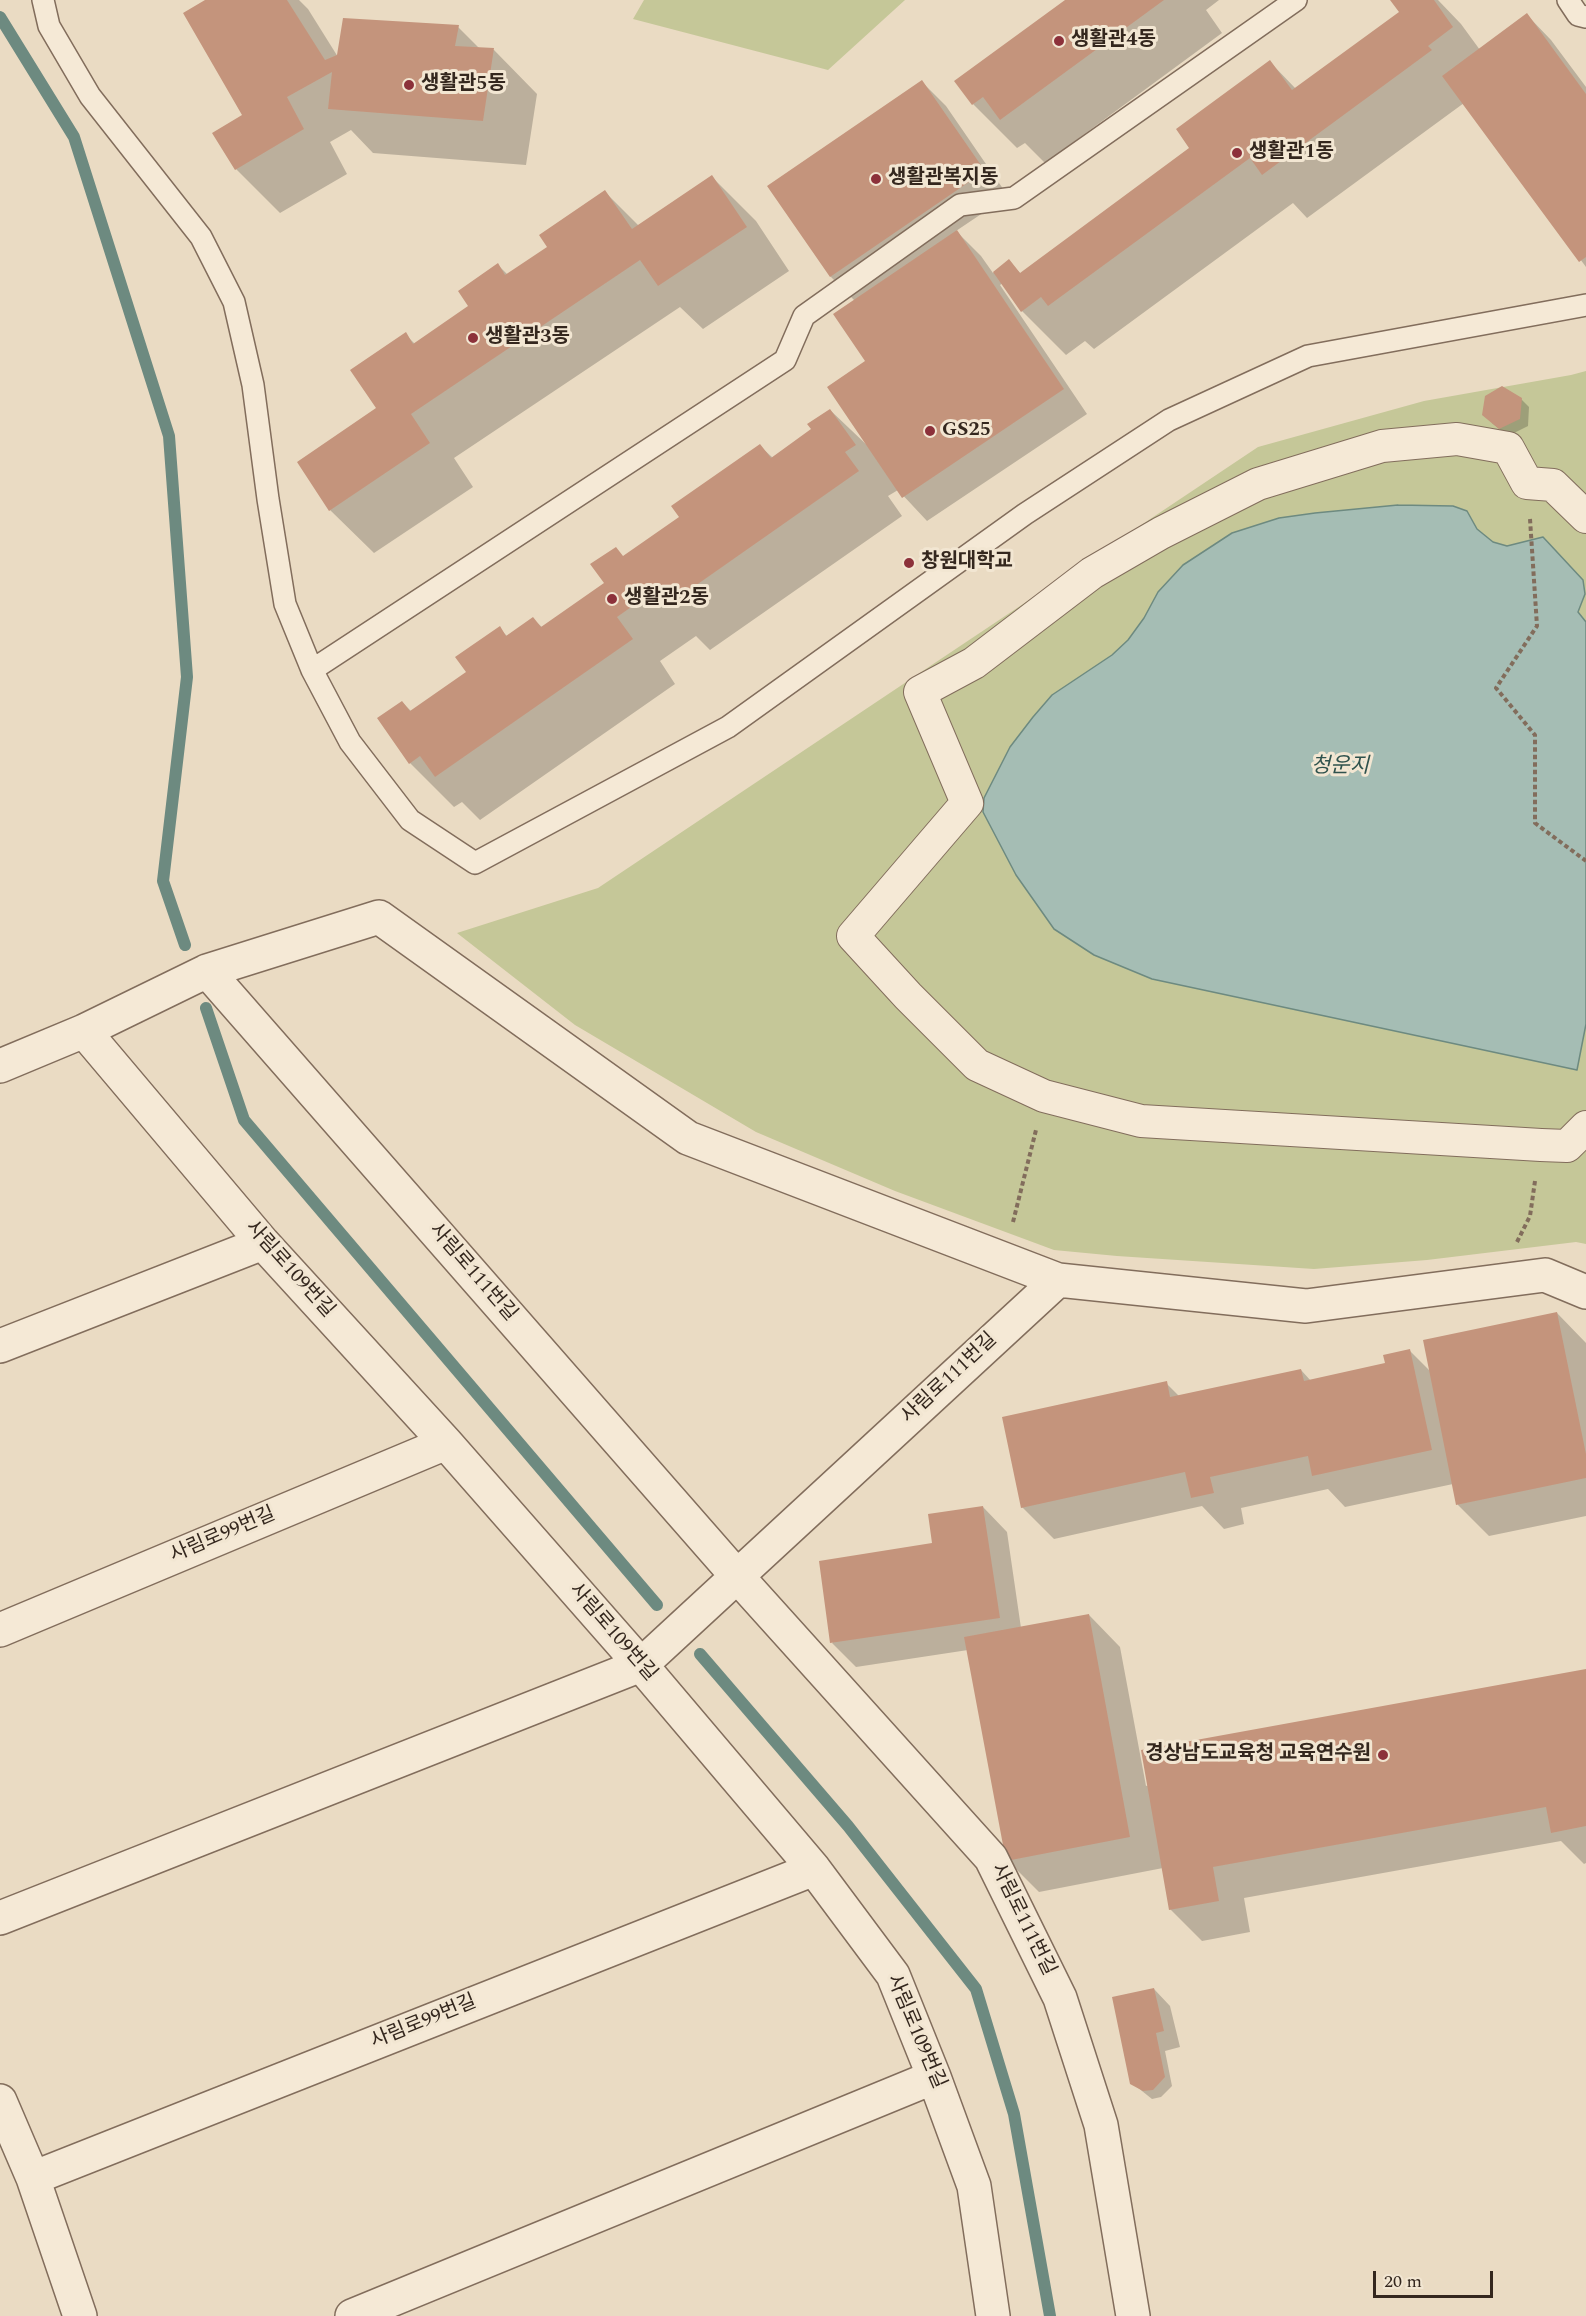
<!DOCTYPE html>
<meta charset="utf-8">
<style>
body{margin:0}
#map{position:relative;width:1586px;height:2316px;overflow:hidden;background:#eadbc3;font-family:Spectral,serif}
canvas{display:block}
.scale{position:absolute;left:1373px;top:2271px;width:120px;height:27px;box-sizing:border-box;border:3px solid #34271e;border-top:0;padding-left:8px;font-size:18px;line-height:21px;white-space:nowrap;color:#34271e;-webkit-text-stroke:4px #f2e6d2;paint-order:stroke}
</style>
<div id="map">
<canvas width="1586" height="2316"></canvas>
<div class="scale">20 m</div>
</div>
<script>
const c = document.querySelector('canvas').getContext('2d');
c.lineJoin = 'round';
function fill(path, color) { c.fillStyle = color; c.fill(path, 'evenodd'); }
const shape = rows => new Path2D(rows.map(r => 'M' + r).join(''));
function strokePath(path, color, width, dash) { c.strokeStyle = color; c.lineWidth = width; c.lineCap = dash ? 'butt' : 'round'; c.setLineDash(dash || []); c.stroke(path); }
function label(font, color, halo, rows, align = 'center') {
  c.font = font + ' Spectral,"Noto Sans KR",serif'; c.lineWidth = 6; c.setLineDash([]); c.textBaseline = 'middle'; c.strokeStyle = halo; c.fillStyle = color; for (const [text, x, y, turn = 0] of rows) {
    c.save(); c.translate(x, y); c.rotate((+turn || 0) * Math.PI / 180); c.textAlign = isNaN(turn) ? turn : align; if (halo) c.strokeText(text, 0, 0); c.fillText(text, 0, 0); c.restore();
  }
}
fill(shape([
 [644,0,905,0,828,70,633,19],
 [1586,371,1586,1244,1576,1242,1427,1260,1314,1269,1117,1256,1054,1250,895,1191,756,1132,575,1025,457,933,598,888,1258,447,1424,401,1571,375]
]), '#c5c798');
const water = shape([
 [1398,505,1453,506,1467,511,1477,529,1493,542,1507,546,1543,537,1583,580,1585,594,1578,612,1586,622,1586,1024,1577,1070,1152,979,1094,955,1054,929,1016,875,983,812,984,798,1010,747,1033,717,1052,695,1112,655,1128,640,1144,618,1158,592,1183,565,1232,533,1279,518,1315,513,1398,505]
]);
fill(water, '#a5bdb4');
strokePath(water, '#6d8a80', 1.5);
fill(shape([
 [207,0,299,0,308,9,338,57,458,27,480,49,494,50,537,94,526,165,373,153,351,130,330,142,347,174,280,213,236,169,244,116],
 [1067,0,1219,0,1206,10,1222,33,1045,163,1025,143,1017,148,973,104],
 [1392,0,1438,0,1461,24,1480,50,1527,15,1551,40,1586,87,1586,267,1464,103,1307,218,1293,203,1094,349,1085,341,1066,355,1022,311,1003,283,1000,285,1087,414,927,521,898,490,888,496,902,516,710,650,696,636,660,661,675,684,480,820,462,802,454,807,410,763,402,702,412,712,468,673,499,628,508,637,533,619,543,628,606,584,624,557,681,518,760,446,773,458,813,430,830,410,870,448,867,361,855,301,831,277,770,187,922,82,946,106,1008,196,956,231,981,256,993,273,1009,261,1021,274,1192,149,1270,62,1296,89,1401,12],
 [712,177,756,221,789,271,703,329,680,307,454,458,473,487,374,553,330,510,378,408,405,334,415,344,470,307,498,265,508,275,549,247,605,192,639,226],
 [1521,399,1529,407,1528,426,1508,436,1492,423],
 [1557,1313,1586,1343,1586,1516,1489,1536,1458,1505,1453,1484,1345,1507,1328,1489,1241,1508,1244,1524,1224,1529,1202,1506,1054,1539,1022,1507,1166,1383,1180,1397,1301,1370,1311,1381,1387,1364,1410,1351,1431,1372],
 [983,1507,1007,1532,1021,1628,1089,1615,1120,1647,1146,1786,1586,1670,1586,1863,1584,1864,1561,1841,1244,1898,1250,1932,1202,1941,1170,1909,1163,1868,1039,1892,1007,1860,968,1650,856,1667,832,1643,933,1544],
 [1154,1989,1170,2006,1180,2047,1165,2051,1172,2086,1161,2097,1152,2099,1132,2083]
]), '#0003');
strokePath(shape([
 [0,17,74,137,169,436,187,677,163,881,185,945],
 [206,1008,244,1120,657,1605],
 [700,1654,848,1826,976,1989,1014,2114,1050,2316]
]), '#6d8a80', 12);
fill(shape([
 [205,0,287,0,325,60,337,55,343,18,459,25,455,46,494,48,483,121,328,109,332,72,287,97,304,129,235,170,212,133,242,115,183,13],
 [1065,0,1164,0,1000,120,983,97,972,105,954,81],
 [1390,0,1434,0,1453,27,1428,46,1432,50,1262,175,1250,158,1048,306,1041,297,1021,312,993,272,1009,259,1020,273,1189,148,1176,129,1270,60,1292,90,1399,12],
 [1527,13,1586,94,1586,257,1579,262,1442,76],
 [922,80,985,171,830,277,767,186],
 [712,175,747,227,658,286,640,260,411,414,430,443,329,511,297,462,376,408,350,370,406,332,413,344,468,306,458,291,498,263,505,275,547,247,539,235,605,190,632,229],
 [957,230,1064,389,902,498,827,387,865,361,833,314],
 [1502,386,1522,398,1520,419,1499,429,1482,415,1485,396],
 [830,409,856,445,845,452,859,471,665,607,654,591,617,617,633,639,435,777,420,756,409,764,377,718,402,701,410,711,466,672,455,657,500,626,506,636,533,617,541,627,604,583,590,564,616,547,623,556,679,517,671,506,760,444,771,458,811,429,807,424],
 [1557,1312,1586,1454,1586,1478,1456,1505,1423,1340],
 [1410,1349,1432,1450,1312,1476,1308,1456,1210,1477,1214,1493,1191,1498,1185,1472,1021,1508,1002,1417,1167,1381,1170,1397,1301,1369,1304,1381,1385,1363,1383,1355],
 [983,1506,1000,1618,830,1643,819,1561,932,1543,928,1514],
 [1089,1614,1130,1837,1006,1861,964,1637],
 [1586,1669,1586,1826,1551,1833,1546,1807,1213,1867,1219,1901,1169,1910,1141,1750],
 [1154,1988,1164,2031,1156,2033,1165,2077,1153,2090,1143,2091,1130,2084,1112,1997]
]), '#c4947c');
const service = shape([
 [43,0,49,26,90,96,201,237,234,302,253,385,268,499,285,604,312,670,350,742,410,820,475,863,728,727,1025,514,1169,420,1308,356,1586,305],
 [1568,0,1578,15,1586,17],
 [312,670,785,360,804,316,960,205,1014,198,1296,0]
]);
const pedestrian = shape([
 [1586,517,1553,485,1527,483,1508,448,1457,439,1382,446,1258,484,1161,533,1092,573,974,663,920,692,967,803,853,936,908,996,977,1065,1044,1096,1141,1121,1541,1145,1567,1146,1586,1127]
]);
const minor = shape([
 [207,971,736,1575,991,1858,1060,1998,1101,2125,1133,2316],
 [84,1031,263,1243,446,1443,641,1665,814,1869,893,1975,934,2077,974,2186,993,2316],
 [0,1066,84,1031,207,971,379,917,688,1138,1058,1280,1306,1306,1545,1275,1586,1292],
 [0,1346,263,1243],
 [0,1630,446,1443],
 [0,1918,641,1665,1058,1280],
 [0,2101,33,2178,80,2316],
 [33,2178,814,1869],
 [352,2316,934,2077]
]);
strokePath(service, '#826d5c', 24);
strokePath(pedestrian, '#826d5c', 34);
strokePath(minor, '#826d5c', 36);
strokePath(shape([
 [1530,519,1537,626,1496,688,1535,735,1535,823,1586,861],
 [1013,1222,1036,1130],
 [1517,1242,1530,1216,1535,1181]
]), '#826d5c', 4, [4.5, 3]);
strokePath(service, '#f5e9d6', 21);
strokePath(pedestrian, '#f5e9d6', 32);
strokePath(minor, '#f5e9d6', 33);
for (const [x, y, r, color] of [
 [1059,41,6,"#8c313a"],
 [409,85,6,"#8c313a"],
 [1237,153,6,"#8c313a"],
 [876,179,6,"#8c313a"],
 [473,338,6,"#8c313a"],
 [930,431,6,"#8c313a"],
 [909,563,6,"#8c313a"],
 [612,599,6,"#8c313a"],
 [1383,1755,6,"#8c313a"]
]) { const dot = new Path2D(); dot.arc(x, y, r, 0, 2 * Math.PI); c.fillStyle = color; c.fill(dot); strokePath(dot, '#f2e6d2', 2); }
label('bold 20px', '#34271e', '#f2e6d2', [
 ["생활관4동",1071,41],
 ["생활관5동",421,85],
 ["생활관1동",1249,153],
 ["생활관복지동",888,179],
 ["생활관3동",485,338],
 ["GS25",942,431],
 ["창원대학교",921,563],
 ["생활관2동",624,599],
 ["경상남도교육청 교육연수원",1371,1755,"right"]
], 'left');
label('20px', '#34271e', '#f2e6d2', [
 ["사림로109번길",289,1270,48],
 ["사림로111번길",472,1273,49],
 ["사림로111번길",950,1379,-43],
 ["사림로99번길",223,1536,-23],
 ["사림로109번길",612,1633,49],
 ["사림로111번길",1022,1920,64],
 ["사림로99번길",424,2023,-22],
 ["사림로109번길",915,2032,67]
]);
label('italic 21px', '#2f524d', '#f2e6d2', [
 ["청운지",1340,768]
]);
</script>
